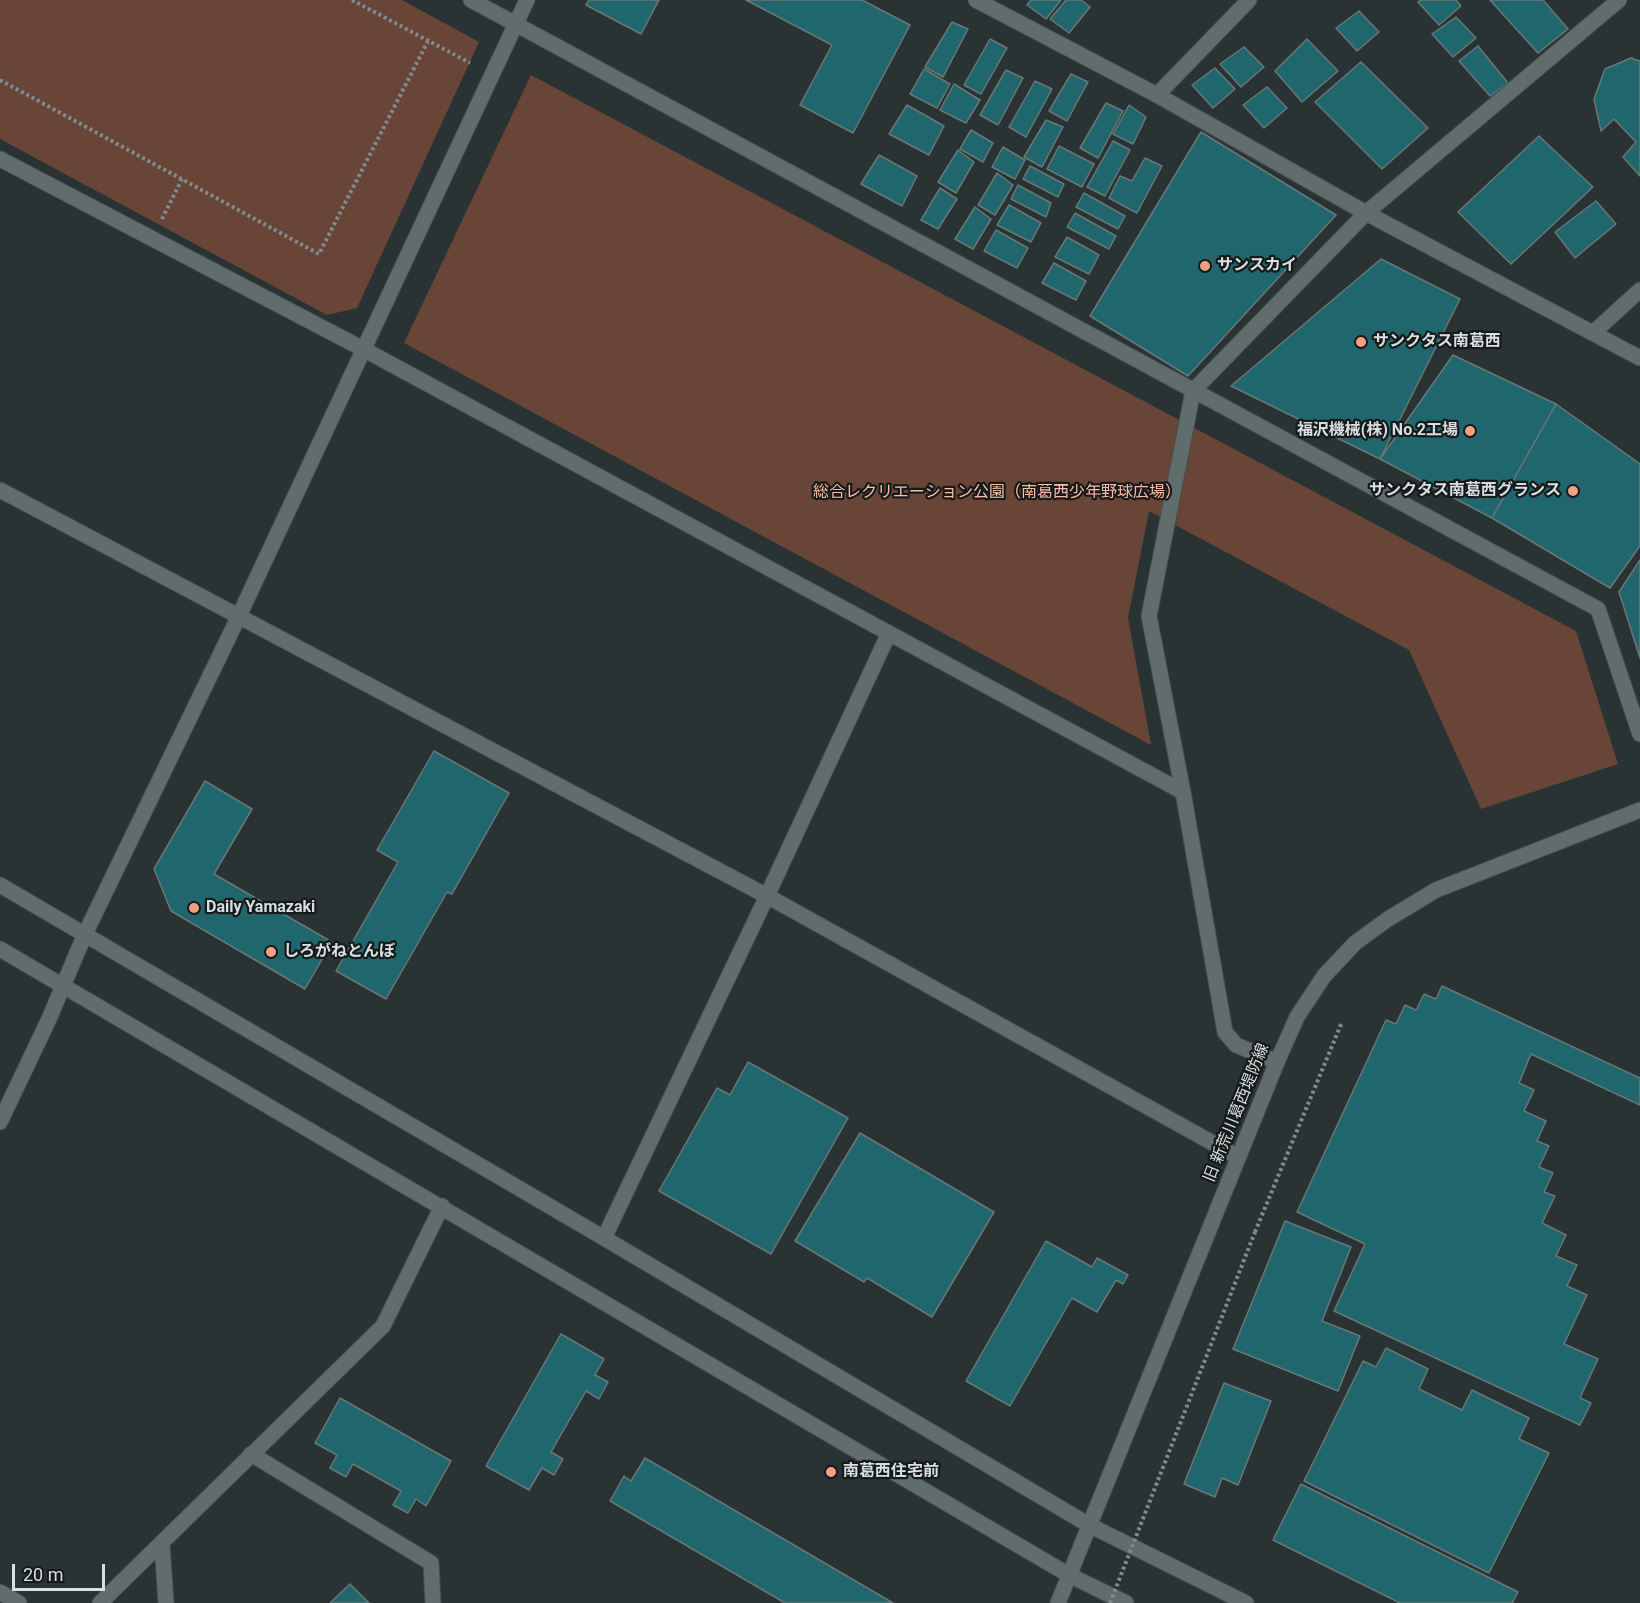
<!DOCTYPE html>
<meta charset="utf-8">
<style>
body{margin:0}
#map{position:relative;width:1640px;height:1603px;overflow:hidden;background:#293334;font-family:Roboto,sans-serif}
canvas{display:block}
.scale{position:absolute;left:12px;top:1564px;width:93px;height:27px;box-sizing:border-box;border:3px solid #d9dfe0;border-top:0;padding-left:8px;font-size:18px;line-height:21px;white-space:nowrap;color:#d9dfe0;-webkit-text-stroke:4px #161a1a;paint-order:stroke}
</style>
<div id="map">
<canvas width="1640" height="1603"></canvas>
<div class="scale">20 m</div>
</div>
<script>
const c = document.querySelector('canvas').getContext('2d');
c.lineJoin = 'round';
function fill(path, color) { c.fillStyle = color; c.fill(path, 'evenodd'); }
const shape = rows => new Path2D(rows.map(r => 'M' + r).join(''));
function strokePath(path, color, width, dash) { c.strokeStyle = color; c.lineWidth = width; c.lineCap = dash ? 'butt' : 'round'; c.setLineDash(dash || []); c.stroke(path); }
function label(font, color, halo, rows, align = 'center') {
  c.font = font + ' Roboto,"Noto Sans JP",sans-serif'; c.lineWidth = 4.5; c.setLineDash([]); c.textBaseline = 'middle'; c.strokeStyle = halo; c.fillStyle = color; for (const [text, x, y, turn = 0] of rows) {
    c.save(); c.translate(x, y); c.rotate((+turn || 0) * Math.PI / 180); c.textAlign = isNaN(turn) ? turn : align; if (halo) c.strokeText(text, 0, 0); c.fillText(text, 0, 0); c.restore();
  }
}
fill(shape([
 [0,0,402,0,479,42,357,308,327,315,0,139],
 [531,75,1576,631,1618,764,1481,809,1409,650,1149,511,1128,618,1151,745,404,343]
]), '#694538');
const building = shape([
 [589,0,659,0,641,34,586,5,589,0],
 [746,0,862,0,910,25,853,133,800,105,832,45,746,0],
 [1031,0,1061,0,1046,19,1027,5,1031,0],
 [1066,0,1081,0,1090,7,1069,33,1050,19,1066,0],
 [1421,0,1456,0,1461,6,1439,25,1418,2,1421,0],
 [1490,0,1543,0,1568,29,1538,53,1490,0],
 [1359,11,1379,32,1357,51,1336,28,1359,11],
 [1456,17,1476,38,1453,57,1432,34,1456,17],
 [952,22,968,29,943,77,925,67,952,22],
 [990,39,1007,48,981,94,964,85,990,39],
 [1307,39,1338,71,1302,102,1275,71,1307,39],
 [1478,46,1508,83,1490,96,1459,61,1478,46],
 [1244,47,1264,67,1241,87,1220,64,1244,47],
 [1631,58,1640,61,1640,176,1623,157,1636,142,1614,119,1601,131,1594,99,1605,69,1631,58],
 [1361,62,1428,128,1382,169,1315,102,1361,62],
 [1215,68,1235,89,1213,108,1192,85,1215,68],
 [924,69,950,84,937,108,910,94,924,69],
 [1006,70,1023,78,998,125,980,115,1006,70],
 [1071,74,1088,82,1067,121,1049,111,1071,74],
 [1035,81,1052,89,1026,137,1009,127,1035,81],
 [954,84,980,100,966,123,940,110,954,84],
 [1267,87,1287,108,1264,128,1243,105,1267,87],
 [1106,103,1123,111,1098,158,1080,148,1106,103],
 [907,105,944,126,929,155,889,134,907,105],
 [1129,105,1146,117,1133,144,1113,134,1129,105],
 [1046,120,1063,127,1042,167,1024,157,1046,120],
 [971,130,993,143,983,162,960,149,971,130],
 [1201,132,1336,215,1188,376,1090,316,1201,132],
 [1539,136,1593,187,1511,264,1458,212,1539,136],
 [1113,141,1130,150,1105,196,1087,187,1113,141],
 [1059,146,1094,164,1082,187,1047,169,1059,146],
 [1003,147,1025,160,1015,179,992,167,1003,147],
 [958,150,974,162,956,193,938,182,958,150],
 [879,155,917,176,902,206,861,184,879,155],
 [1145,158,1162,166,1137,213,1109,198,1120,176,1132,181,1145,158],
 [1030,166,1064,184,1058,197,1023,179,1030,166],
 [997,173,1013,185,995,215,978,205,997,173],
 [1018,185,1051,203,1046,217,1011,199,1018,185],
 [940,188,957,199,938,229,921,220,940,188],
 [1084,193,1125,216,1118,229,1076,207,1084,193],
 [1596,201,1616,224,1575,258,1555,232,1596,201],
 [1009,205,1041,223,1031,242,997,225,1009,205],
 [975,207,991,219,973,249,955,239,975,207],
 [1075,213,1116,236,1109,249,1067,227,1075,213],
 [996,230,1028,248,1017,268,984,251,996,230],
 [1067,237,1099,255,1089,274,1055,257,1067,237],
 [1381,259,1460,299,1380,459,1231,386,1381,259],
 [1054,263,1086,281,1076,300,1042,283,1054,263],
 [1453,355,1556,404,1492,518,1380,459,1453,355],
 [1556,404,1640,464,1640,546,1610,588,1492,518,1556,404],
 [1640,560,1640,658,1619,592,1640,560],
 [434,751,509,793,452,894,447,892,386,999,336,971,398,862,377,850,434,751],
 [205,781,252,809,214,874,332,942,305,989,171,911,154,869,205,781],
 [1442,986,1640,1078,1640,1105,1531,1054,1519,1083,1534,1090,1524,1111,1546,1121,1537,1141,1549,1146,1539,1167,1553,1173,1544,1192,1555,1196,1542,1223,1566,1235,1556,1256,1577,1265,1567,1286,1587,1295,1564,1344,1598,1359,1580,1398,1591,1403,1580,1425,1334,1311,1365,1244,1297,1212,1386,1020,1396,1024,1405,1005,1416,1010,1424,994,1436,999,1442,986],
 [748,1062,848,1118,771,1254,659,1191,717,1088,730,1095,748,1062],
 [860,1133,994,1212,932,1317,867,1278,864,1282,795,1241,860,1133],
 [1285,1221,1351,1247,1322,1321,1360,1336,1338,1391,1233,1349,1285,1221],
 [1046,1241,1092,1267,1097,1258,1128,1275,1123,1284,1116,1280,1097,1312,1072,1298,1010,1406,966,1381,1046,1241],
 [561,1334,604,1359,595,1375,608,1382,599,1399,586,1391,551,1452,563,1459,554,1475,542,1468,529,1490,486,1466,561,1334],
 [1386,1348,1428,1369,1419,1389,1462,1410,1472,1390,1529,1418,1519,1439,1549,1453,1489,1573,1304,1481,1363,1361,1376,1367,1386,1348],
 [1224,1383,1271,1401,1238,1485,1222,1478,1215,1497,1184,1484,1224,1383],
 [340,1398,451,1461,426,1506,416,1499,408,1513,393,1505,401,1491,353,1464,346,1477,330,1468,337,1455,315,1443,340,1398],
 [645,1458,893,1603,785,1603,610,1501,624,1476,631,1481,645,1458],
 [1301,1484,1518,1592,1512,1603,1400,1603,1273,1540,1301,1484],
 [350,1584,369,1603,330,1603,350,1584]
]);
fill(building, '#1f676c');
strokePath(building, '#6b7677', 1.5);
const street = shape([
 [471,0,1598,609,1640,734],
 [976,0,1157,95,1366,213,1640,358],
 [1157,95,1249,0],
 [0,159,363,349,1183,792],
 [1594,332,1640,290],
 [0,490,767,896,1238,1157],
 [1277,1062,1236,1045,1225,1032,1183,792,1149,616,1193,391,1366,213,1619,0],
 [604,1238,767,896,889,633],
 [251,1454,431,1563,433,1603],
 [162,1544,166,1603],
 [0,1592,19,1603],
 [100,1603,383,1326,442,1206]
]);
const secondary = shape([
 [0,885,604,1238,1089,1525,1246,1603],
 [0,949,1069,1575,1126,1603],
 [0,1122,49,1019,85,934,238,618,527,0],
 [1058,1603,1277,1062,1297,1017,1324,976,1355,943,1388,919,1436,890,1640,810]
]);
strokePath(street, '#464e4f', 17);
strokePath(secondary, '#464e4f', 17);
strokePath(shape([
 [352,0,470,63],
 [0,80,319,254,428,41],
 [162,219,182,179],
 [1255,1232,1342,1022]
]), '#828a8b', 4, [3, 3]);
strokePath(street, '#616c6d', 15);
strokePath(secondary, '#616c6d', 15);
strokePath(shape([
 [1110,1603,1255,1232]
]), '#828a8b', 4, [3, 3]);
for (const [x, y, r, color] of [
 [1205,266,6,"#f3a082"],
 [1361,342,6,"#f3a082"],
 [1470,431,6,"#f3a082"],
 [1573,491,6,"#f3a082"],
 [194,908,6,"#f3a082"],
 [271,952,6,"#f3a082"],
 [831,1472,6,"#f3a082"]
]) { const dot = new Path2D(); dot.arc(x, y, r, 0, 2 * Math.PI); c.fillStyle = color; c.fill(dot); strokePath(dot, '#161a1a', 2); }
label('bold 16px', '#d9dfe0', '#161a1a', [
 ["サンスカイ",1217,266],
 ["サンクタス南葛西",1373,342],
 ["福沢機械(株) No.2工場",1458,431,"right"],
 ["サンクタス南葛西グランス",1561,491,"right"],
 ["Daily Yamazaki",206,908],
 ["しろがねとんぼ",283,952],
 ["南葛西住宅前",843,1472]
], 'left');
label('16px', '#fcbda7', '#161a1a', [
 ["総合レクリエーション公園（南葛西少年野球広場）",997,493]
]);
label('16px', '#d9dfe0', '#161a1a', [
 ["旧 新荒川葛西堤防線",1237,1113,-68]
]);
</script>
